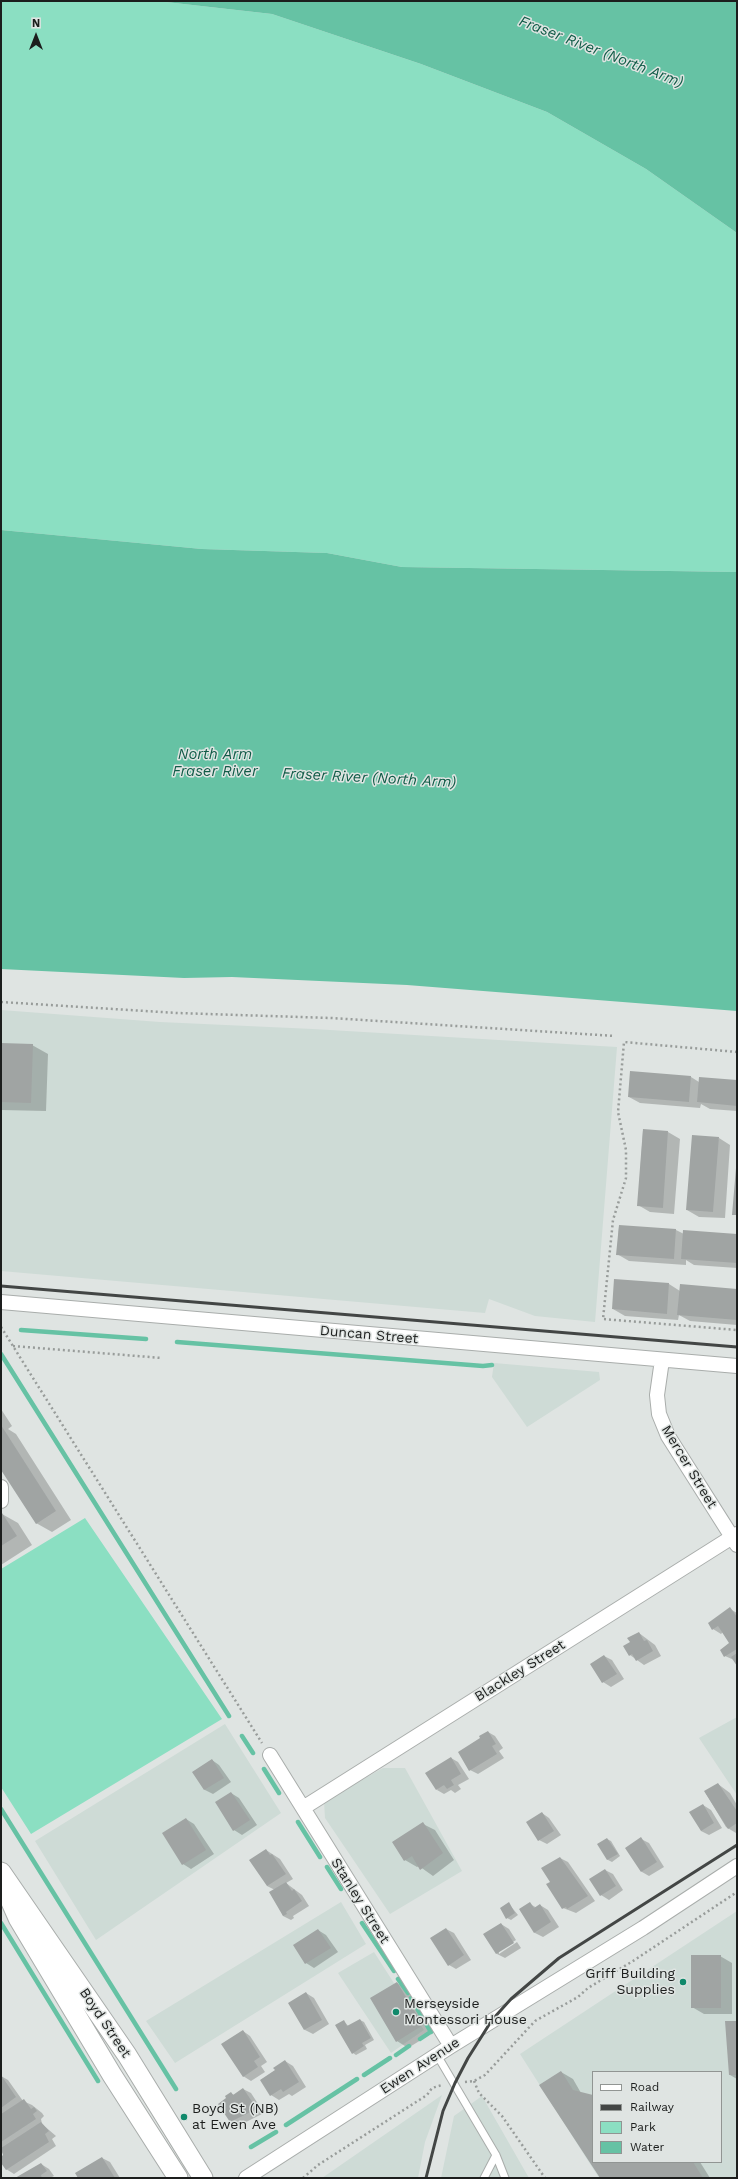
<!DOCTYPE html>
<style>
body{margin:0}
#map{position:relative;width:738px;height:2179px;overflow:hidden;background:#dfe4e2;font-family:"Work Sans",sans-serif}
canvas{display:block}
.frame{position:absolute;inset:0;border:2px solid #1c1e1d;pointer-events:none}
.legend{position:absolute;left:592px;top:2071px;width:130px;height:92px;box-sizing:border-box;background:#dfe4e2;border:1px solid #919593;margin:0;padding:5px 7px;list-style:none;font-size:12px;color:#1c1e1d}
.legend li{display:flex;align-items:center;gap:8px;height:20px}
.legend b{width:20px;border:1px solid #919593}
.north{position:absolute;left:16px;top:16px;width:40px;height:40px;-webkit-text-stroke:3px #dfe4e2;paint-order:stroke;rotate:0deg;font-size:11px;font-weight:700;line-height:16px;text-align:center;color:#1c1e1d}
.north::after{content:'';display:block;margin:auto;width:14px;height:18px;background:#1c1e1d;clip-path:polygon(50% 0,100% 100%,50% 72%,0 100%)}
</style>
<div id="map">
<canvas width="738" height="2179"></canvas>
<div class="frame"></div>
<ul class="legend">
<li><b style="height:5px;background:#fff"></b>Road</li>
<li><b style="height:5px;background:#434645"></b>Railway</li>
<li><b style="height:11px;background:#8bdfc2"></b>Park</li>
<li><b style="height:11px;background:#66c2a4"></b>Water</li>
</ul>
<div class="north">N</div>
</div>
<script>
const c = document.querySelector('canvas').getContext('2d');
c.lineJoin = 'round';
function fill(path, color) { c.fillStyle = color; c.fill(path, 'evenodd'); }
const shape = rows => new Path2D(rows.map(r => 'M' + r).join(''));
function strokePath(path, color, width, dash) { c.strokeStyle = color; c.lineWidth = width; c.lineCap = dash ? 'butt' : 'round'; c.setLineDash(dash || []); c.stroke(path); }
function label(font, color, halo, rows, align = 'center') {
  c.font = font + ' "Work Sans",sans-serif'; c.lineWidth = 3; c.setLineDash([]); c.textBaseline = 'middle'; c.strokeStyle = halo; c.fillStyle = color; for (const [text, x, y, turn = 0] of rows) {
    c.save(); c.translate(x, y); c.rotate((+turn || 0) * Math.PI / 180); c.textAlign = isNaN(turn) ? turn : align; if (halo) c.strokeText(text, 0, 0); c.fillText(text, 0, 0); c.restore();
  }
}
fill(shape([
 [1,1010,160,1022,313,1029,617,1047,595,1322,535,1316,489,1299,485,1313,1,1271],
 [494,1363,599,1372,600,1380,527,1427,492,1377],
 [737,1717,737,1795,699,1738],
 [225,1724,281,1813,96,1940,35,1841],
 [383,1768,405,1768,462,1871,390,1914,325,1818,324,1801],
 [341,1902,366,1944,175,2063,146,2021],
 [737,1911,737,2178,599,2178,520,2054],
 [593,2072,721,2072,721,2162,593,2162],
 [374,1952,424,2030,391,2053,338,1973],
 [442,2095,425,2142,418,2178,322,2178],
 [482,2096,529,2178,441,2178,454,2116]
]), '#cedbd6');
fill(shape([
 [1,1,157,1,272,14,421,64,547,112,646,169,737,233,737,572,402,567,327,553,202,549,1,530],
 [85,1518,222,1719,31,1834,1,1787,1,1569]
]), '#8bdfc2');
fill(shape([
 [157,1,737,1,737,233,646,169,547,112,421,64,272,14],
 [1,530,202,549,327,553,402,567,737,572,737,1011,407,985,232,977,184,978,1,969]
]), '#66c2a4');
fill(shape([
 [1,1044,32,1045,48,1054,46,1111,1,1110],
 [691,1077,699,1082,737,1081,737,1111,710,1109,701,1104,700,1108,640,1103,629,1097],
 [643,1130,668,1132,680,1139,674,1214,650,1212,638,1205],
 [719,1138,730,1145,725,1218,699,1217,687,1210],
 [619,1226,676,1230,684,1234,737,1235,737,1268,694,1265,686,1260,686,1265,629,1261,617,1254],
 [669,1284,680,1291,737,1290,737,1325,690,1321,679,1315,678,1320,625,1316,613,1309],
 [1,1409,12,1426,8,1429,16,1434,71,1520,52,1532,36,1523,1,1468],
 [2,1514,18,1523,32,1545,1,1565],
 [730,1609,737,1613,737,1664,734,1660,725,1656,731,1644,723,1632,721,1634,713,1629],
 [639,1633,655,1645,661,1656,644,1665,630,1655,631,1643],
 [604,1656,612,1660,624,1679,611,1687,603,1682],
 [488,1732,495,1736,503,1748,499,1751,504,1758,478,1774,470,1770,482,1738],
 [451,1758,458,1762,469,1779,458,1785,461,1789,455,1793,451,1790,444,1794,437,1790],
 [212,1760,219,1765,231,1782,213,1794,205,1790,194,1772],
 [718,1784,730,1793,737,1805,736,1833,726,1827,705,1792],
 [231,1793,239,1798,257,1825,242,1835,234,1830],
 [703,1805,711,1810,722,1828,709,1835,701,1831],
 [542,1813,549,1818,561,1835,547,1844,539,1840],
 [186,1819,194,1824,214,1854,191,1869,183,1864],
 [423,1824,435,1830,454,1860,433,1876,419,1866,417,1867,405,1860],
 [607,1839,611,1841,620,1856,612,1862,608,1860,598,1844],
 [641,1839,649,1843,664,1867,649,1876,642,1872],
 [266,1850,280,1859,293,1879,286,1883,302,1895,309,1906,293,1916,294,1918,291,1920,283,1916,275,1890,267,1886],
 [560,1858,568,1862,595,1901,576,1913,563,1908,551,1882],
 [605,1870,613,1874,623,1890,609,1900,601,1895],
 [509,1904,518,1915,511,1920,507,1918],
 [530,1904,537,1908,540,1905,548,1910,559,1927,543,1937,535,1933,520,1910],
 [501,1924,509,1929,516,1940,499,1951,499,1954,517,1942,521,1948,505,1958,497,1954,485,1935],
 [446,1929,454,1933,471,1960,456,1969,449,1965],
 [318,1930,326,1935,338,1952,314,1968,306,1963],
 [720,1956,732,1963,732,2014,704,2014,692,2007],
 [397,1983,409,1990,434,2032,408,2048,397,2041],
 [306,1993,314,1998,329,2024,313,2034,305,2030],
 [360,2020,364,2022,374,2040,365,2045,367,2049,356,2055,353,2053,344,2021,349,2027],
 [737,2022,737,2079,730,2075],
 [243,2031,250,2036,267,2062,261,2066,265,2072,251,2081,243,2076],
 [285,2061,293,2066,306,2087,292,2096,289,2094,279,2100,271,2095,261,2080,276,2071],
 [561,2072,573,2079,581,2093,593,2096,593,2162,700,2162,710,2178,601,2178,540,2085],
 [1,2076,8,2080,23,2101,32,2105,42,2113,44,2116,41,2119,42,2124,56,2136,52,2139,56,2146,14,2174,6,2169,1,2161,1,2158,4,2156,1,2150],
 [243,2089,251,2093,264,2113,238,2126,230,2122,228,2099,231,2093,234,2095],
 [102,2158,110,2162,120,2178,80,2178],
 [41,2164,49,2169,54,2176,50,2178,17,2178]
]), '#0003');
strokePath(shape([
 [21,1330,146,1339],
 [177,1342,483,1366,492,1365],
 [1,1354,229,1716],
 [242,1736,253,1753],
 [264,1769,279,1793],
 [1,1809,176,2089],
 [298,1822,320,1857],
 [327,1867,341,1889],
 [1,1923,98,2081],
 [362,1923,394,1971],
 [398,1979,408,1993],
 [411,1998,431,2032],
 [420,2039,432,2031],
 [396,2055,409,2046],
 [364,2075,390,2058],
 [286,2125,357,2079],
 [251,2147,276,2132]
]), '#66c2a4', 4.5);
fill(shape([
 [1,1043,33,1044,31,1103,1,1102],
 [630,1071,691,1076,689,1102,628,1097],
 [699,1077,737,1080,737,1106,697,1102],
 [643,1129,668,1131,663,1208,637,1206],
 [692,1135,719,1137,713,1212,686,1210],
 [736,1168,737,1168,737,1215,732,1215],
 [619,1225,676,1229,674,1259,616,1255],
 [683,1230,737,1234,737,1263,681,1259],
 [614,1279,669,1283,667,1314,612,1309],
 [680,1284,737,1289,737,1320,677,1315],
 [1,1425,56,1511,36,1524,1,1470],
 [2,1513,17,1536,1,1546,1,1514],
 [730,1607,737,1617,737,1649,724,1657,720,1650,729,1643,718,1626,712,1630,708,1623],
 [639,1632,644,1641,647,1640,653,1651,636,1661,632,1654,629,1656,623,1646,630,1642,627,1638],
 [737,1653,737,1666,731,1657],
 [604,1655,617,1674,602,1683,590,1664],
 [488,1731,496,1744,492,1746,497,1754,469,1771,458,1752,480,1738,479,1736],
 [451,1757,461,1774,451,1780,454,1785,447,1789,444,1785,436,1790,425,1773],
 [212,1759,224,1778,204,1790,192,1772],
 [718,1783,737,1811,737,1823,728,1829,704,1791],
 [231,1792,250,1820,233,1831,215,1802],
 [703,1804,714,1823,701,1831,689,1812],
 [542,1812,554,1831,538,1841,526,1822],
 [186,1818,206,1850,182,1865,162,1833],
 [423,1822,443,1853,420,1870,412,1856,404,1861,392,1842],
 [641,1837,657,1862,641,1872,625,1848],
 [607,1838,618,1854,607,1860,597,1844],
 [266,1849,270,1855,272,1854,286,1874,267,1886,249,1860],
 [560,1857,588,1896,567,1909,566,1907,562,1909,546,1884,550,1882,541,1868],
 [605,1869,616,1886,600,1896,589,1879],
 [286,1882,292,1891,294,1889,302,1901,286,1912,287,1914,283,1916,269,1892],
 [509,1902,515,1913,506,1919,500,1908],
 [530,1902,534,1908,540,1904,551,1922,534,1933,519,1909],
 [501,1923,514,1943,496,1954,483,1934],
 [446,1928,464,1955,448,1966,430,1938],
 [318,1929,331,1948,305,1964,293,1945],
 [691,1955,721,1955,721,2008,691,2008],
 [397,1982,423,2025,396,2042,370,1998],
 [306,1992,322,2020,304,2030,288,2003],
 [360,2019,371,2038,362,2043,364,2046,352,2054,335,2025,344,2020,347,2026],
 [725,2021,737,2021,737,2075,729,2075],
 [243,2030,260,2057,254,2061,258,2067,243,2077,221,2044],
 [285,2060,299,2082,283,2092,281,2089,270,2096,260,2080,275,2070,273,2068],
 [561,2071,573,2090,593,2095,593,2162,693,2162,703,2178,600,2178,539,2085],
 [1,2075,16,2097,1,2108],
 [243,2088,257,2109,230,2122,218,2104,226,2098,225,2096,231,2092,233,2095],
 [24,2099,31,2109,34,2107,37,2111,33,2114,36,2119,1,2142,1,2114],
 [41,2122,49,2131,45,2134,49,2142,6,2170,1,2163,1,2157,3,2155,1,2148],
 [102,2157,115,2178,78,2178,75,2173],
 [41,2163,47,2171,41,2175,42,2178,15,2178]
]), '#a0a4a3');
const lane = shape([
 [437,2055,496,2155,505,2178],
 [484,2178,496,2155]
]);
const street = shape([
 [1,1302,737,1366],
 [662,1360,657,1395,659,1414,668,1436,737,1545],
 [1,1487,1,1501],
 [270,1755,451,2046],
 [303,1808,737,1534],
 [246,2178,451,2046,643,1928,737,1866]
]);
const secondary = shape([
 [1,1872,127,2055,203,2178],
 [7,1893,18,1918,112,2075,178,2178]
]);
strokePath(lane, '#a9adab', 9);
strokePath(street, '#a9adab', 16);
strokePath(secondary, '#a9adab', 21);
strokePath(shape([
 [1,1002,177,1013,331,1018,615,1036],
 [737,1052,624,1042,618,1112,626,1150,626,1178,613,1220,603,1319,737,1330],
 [1,1327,262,1743],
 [13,1346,162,1358],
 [474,2081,479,2093,502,2116,545,2178],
 [465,2082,474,2081,485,2075,535,2021,578,1997,588,1988,633,1961,737,1892],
 [303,2178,318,2165,427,2095,432,2088,442,2085]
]), '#989c9a', 2.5, [2, 3]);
strokePath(lane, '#fff', 7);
strokePath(street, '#fff', 14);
strokePath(secondary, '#fff', 19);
strokePath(shape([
 [1,1286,737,1347],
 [426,2178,443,2111,455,2083,468,2058,492,2020,511,1999,559,1958,737,1845]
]), '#434645', 3);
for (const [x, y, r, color] of [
 [683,1982,4,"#10896b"],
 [396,2012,4,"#10896b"],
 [184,2117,4,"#10896b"]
]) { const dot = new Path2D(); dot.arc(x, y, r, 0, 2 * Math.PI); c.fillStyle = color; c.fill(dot); strokePath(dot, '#dfe4e2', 1.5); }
label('14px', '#1c1e1d', '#dfe4e2', [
 ["Duncan Street",369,1335,5],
 ["Mercer Street",689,1467,59],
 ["Blackley Street",520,1671,-32],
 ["Stanley Street",360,1901,58],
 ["Boyd Street",105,2023,56],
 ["Ewen Avenue",420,2066,-33]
]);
label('14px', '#1c1e1d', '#dfe4e2', [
 ["Griff Building",675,1974,"right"],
 ["Supplies",675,1990,"right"],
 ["Merseyside",404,2004],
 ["Montessori House",404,2020],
 ["Boyd St (NB)",192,2109],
 ["at Ewen Ave",192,2125]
], 'left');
label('italic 15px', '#105b47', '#dfe4e2', [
 ["Fraser River (North Arm)",601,52,21],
 ["North Arm",215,755],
 ["Fraser River",215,772],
 ["Fraser River (North Arm)",369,778,3]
]);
</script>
